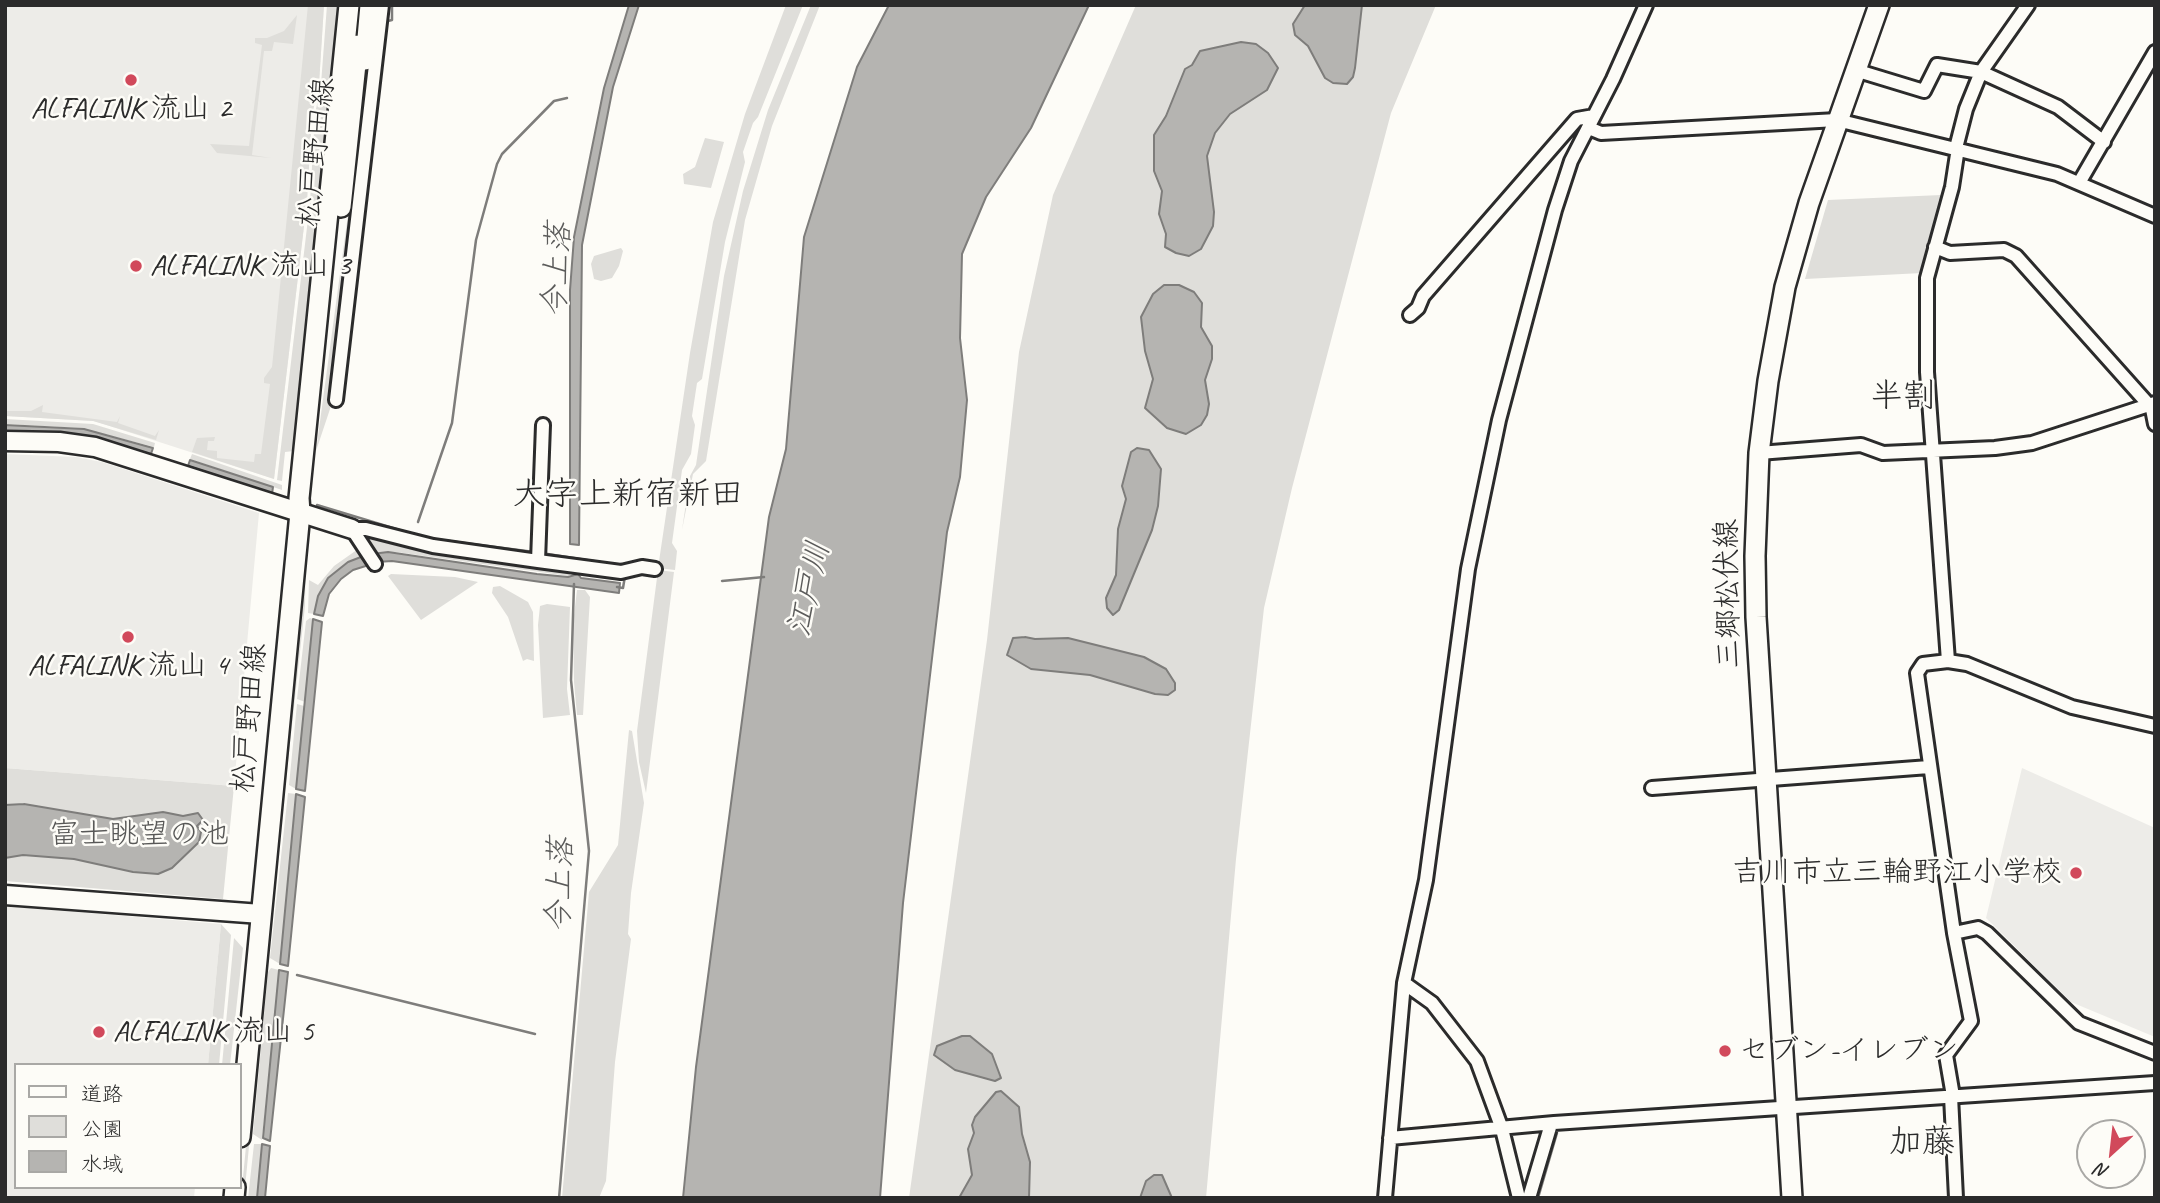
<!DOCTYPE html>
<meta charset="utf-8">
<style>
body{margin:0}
#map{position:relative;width:2160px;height:1203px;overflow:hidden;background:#fdfcf7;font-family:Caveat,"Klee One",sans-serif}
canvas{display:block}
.frame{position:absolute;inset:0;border:7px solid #2b2b2b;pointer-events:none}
.legend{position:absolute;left:14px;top:1063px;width:228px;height:126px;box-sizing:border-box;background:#fdfcf7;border:2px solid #a9a8a5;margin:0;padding:9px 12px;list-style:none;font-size:21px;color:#2b2b2b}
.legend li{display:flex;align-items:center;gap:14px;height:35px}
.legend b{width:35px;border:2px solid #a9a8a5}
.north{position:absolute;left:2076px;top:1119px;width:70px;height:70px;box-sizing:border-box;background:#fdfcf7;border:2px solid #a9a8a5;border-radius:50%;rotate:207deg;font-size:19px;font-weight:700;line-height:28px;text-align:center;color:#2b2b2b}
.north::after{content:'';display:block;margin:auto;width:24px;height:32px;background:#d1495b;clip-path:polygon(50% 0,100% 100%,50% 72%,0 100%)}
</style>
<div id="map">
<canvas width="2160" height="1203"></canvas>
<div class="frame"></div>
<ul class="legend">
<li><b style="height:9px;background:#fdfcf7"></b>道路</li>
<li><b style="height:19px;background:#dfdeda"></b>公園</li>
<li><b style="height:19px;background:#b5b4b1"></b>水域</li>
</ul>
<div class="north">N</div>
</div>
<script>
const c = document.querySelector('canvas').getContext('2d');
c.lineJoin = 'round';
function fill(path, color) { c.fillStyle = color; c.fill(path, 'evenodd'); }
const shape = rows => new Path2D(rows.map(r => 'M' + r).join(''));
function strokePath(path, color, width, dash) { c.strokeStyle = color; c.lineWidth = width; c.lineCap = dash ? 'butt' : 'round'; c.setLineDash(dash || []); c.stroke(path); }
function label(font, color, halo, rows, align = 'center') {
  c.font = font + ' Caveat,"Klee One",sans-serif'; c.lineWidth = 5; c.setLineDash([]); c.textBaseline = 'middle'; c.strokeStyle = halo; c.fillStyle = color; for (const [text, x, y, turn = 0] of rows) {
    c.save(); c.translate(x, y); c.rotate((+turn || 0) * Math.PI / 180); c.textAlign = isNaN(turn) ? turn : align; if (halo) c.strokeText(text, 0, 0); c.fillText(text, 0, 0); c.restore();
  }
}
fill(shape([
 [5,5,324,5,319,84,312,115,307,201,274,479,94,421,5,416],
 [5,454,76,457,102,462,259,513,234,786,5,768],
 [2022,768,2155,828,2155,1037,2071,1002,1986,918],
 [5,906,221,924,208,1065,16,1065,16,1187,195,1187,194,1198,5,1198]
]), '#edece8');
fill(shape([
 [308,5,324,5,319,84,312,115,307,201,274,479,192,452,197,438,215,437,214,441,208,441,207,450,217,451,217,458,254,462,255,454,261,454,270,384,264,383,264,378,272,367],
 [327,5,338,5,294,451,285,452,282,481,277,480,310,202,315,114,321,84],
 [786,5,803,5,758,117,753,123,743,152,745,162,725,242,702,379,697,383,692,416,695,425,691,454,682,470,672,543,677,551,675,570,658,568,690,353,713,222,745,114],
 [811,5,820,5,772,126,745,220,706,461,693,474,682,530,690,476,696,465,724,276,743,191,768,110],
 [1136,5,1436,5,1391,113,1292,488,1264,608,1236,859,1206,1198,909,1198,987,640,1019,352,1053,195],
 [297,15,293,44,274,42,272,51,264,51,252,155,271,158,217,153,210,144,249,146,262,45,255,43,255,38,267,38,284,31],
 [362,111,366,112,332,403,316,451],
 [705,138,724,142,711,188,684,184,683,174,695,167],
 [1941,195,1922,273,1805,279,1828,200],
 [621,248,623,251,619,266,612,278,601,281,594,279,591,264,594,256],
 [43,405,42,412,117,422,120,416,118,423,155,436,159,430,156,440,93,421,5,416,5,411,31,411],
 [5,419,93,424,155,443,154,447,81,428,5,424],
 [192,454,282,485,282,490,190,459],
 [373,537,569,571,571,573,569,576,396,552,372,554,365,542],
 [306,540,305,606,267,955],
 [361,547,366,555,348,562,328,578,318,596,314,614,308,613,309,580,318,585,334,566],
 [658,570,674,572,646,793,639,762,637,731],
 [391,574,455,577,478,582,421,620,388,576],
 [500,586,528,602,533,612,534,661,527,659,523,661,508,617,492,593,493,587],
 [577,590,585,590,590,597,583,715,577,715,574,682,573,624],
 [547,604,570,607,567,689,570,715,543,718,538,625,540,606],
 [310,618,313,619,305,702,297,699,306,621],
 [297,704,304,706,296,789,289,785],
 [629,730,632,731,644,803,631,893,628,934,631,939,615,1062,606,1181,599,1198,562,1198,589,892,618,845],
 [5,768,234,786,223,899,5,881],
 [288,793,296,794,280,964,270,958],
 [221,924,231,935,219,1065,208,1065],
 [234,938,243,948,230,1065,222,1065],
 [271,968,279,970,262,1140,253,1134,268,972],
 [263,970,264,992,244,1198,241,1198],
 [254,1144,262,1144,257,1198,248,1198]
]), '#dfdeda');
const water = shape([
 [629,5,639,5,613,87,582,245,579,545,570,544,570,290,574,237,604,88,629,5],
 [889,5,1089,5,1031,128,986,197,962,254,960,338,967,400,960,477,947,532,903,903,880,1198,683,1198,696,1067,769,517,786,449,804,237,857,67,889,5],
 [1305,5,1362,5,1355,68,1353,77,1347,84,1333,83,1325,78,1308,46,1295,35,1293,24,1305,5],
 [1241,42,1256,44,1268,53,1278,68,1267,90,1230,114,1215,133,1207,156,1214,212,1213,226,1201,249,1189,256,1176,253,1165,247,1166,234,1159,214,1162,191,1154,171,1154,135,1166,116,1185,69,1192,65,1200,51,1241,42],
 [1164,285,1179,285,1194,292,1202,303,1201,327,1212,346,1212,359,1205,380,1209,404,1207,415,1201,425,1186,434,1167,428,1145,408,1153,379,1145,351,1141,317,1153,294,1164,285],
 [5,425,84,429,153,448,151,454,82,435,5,431,5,425],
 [1137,448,1149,450,1161,469,1158,506,1152,530,1119,610,1113,615,1107,608,1106,598,1116,575,1118,529,1126,499,1122,486,1131,452,1137,448],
 [190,460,273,487,272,494,188,466,190,460],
 [388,552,537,574,568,577,578,574,581,578,620,583,619,593,392,561,377,562,372,554,388,552],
 [366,555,372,564,353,570,341,579,329,594,323,616,314,614,318,596,328,578,348,562,366,555],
 [313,619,322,622,305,791,296,789,313,619],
 [1025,637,1035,639,1068,638,1144,657,1166,669,1175,683,1175,690,1168,695,1155,694,1090,675,1031,669,1007,655,1013,638,1025,637],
 [296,794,305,797,288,966,280,964,296,794],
 [24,804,113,819,163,812,183,816,198,813,203,820,197,826,201,832,199,842,172,868,158,874,133,872,74,859,23,855,5,858,5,805,24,804],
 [279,970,288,972,270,1141,263,1138,279,970],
 [962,1036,970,1036,992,1054,1001,1078,995,1081,955,1070,934,1055,937,1046,962,1036],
 [1001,1091,1019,1107,1022,1134,1030,1162,1029,1198,959,1198,972,1175,968,1149,974,1133,972,1125,975,1117,996,1092,1001,1091],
 [262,1144,270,1146,265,1198,257,1198,262,1144],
 [1154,1175,1162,1175,1172,1198,1140,1198,1146,1181,1154,1175]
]);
fill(water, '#b5b4b1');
strokePath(water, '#7e7d7b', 2);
strokePath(shape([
 [388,21,392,20,392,5],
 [317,505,426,538,534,552],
 [418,522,452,423,476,240,497,164,502,154,554,101,567,98],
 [541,553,626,566],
 [722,581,764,577],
 [617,587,623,588,625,576],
 [297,975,535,1034],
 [559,1198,589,851,571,680,574,584],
 [1538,1198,1557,1133]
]), '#7e7d7b', 2.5);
const street = shape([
 [1855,70,1924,91,1937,65,1981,72,2058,107,2104,142],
 [1589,128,1601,133,1837,120,2057,174,2155,216],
 [1956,148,1966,109,1981,72,2028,5],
 [2079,183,2155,52],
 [1935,247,1950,253,2004,250,2016,256,2149,405],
 [1410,315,1418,308,1423,296,1577,119,1594,116],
 [336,400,382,5],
 [2151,404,2155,424],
 [1759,453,1861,445,1883,453,1995,448,2032,443,2155,403],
 [352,529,366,529,433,546,538,561,621,572,642,567,655,569],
 [352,529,375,564],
 [538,561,543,425],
 [1948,661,1927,372,1927,278,1952,187,1958,148],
 [1652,788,1929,767],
 [1954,933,1978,928,1987,933,2079,1023,2155,1053],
 [1404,983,1432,1003,1477,1061,1502,1129,1519,1198],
 [1951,1096,1956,1198],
 [1953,1096,1946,1055,1971,1021,1954,933,1917,673,1923,664,1948,661,1967,664,2072,707,2155,726],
 [1390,1138,1554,1123,2155,1083],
 [1385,1198,1404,983,1426,880,1468,569,1499,420,1555,210,1571,161,1613,79,1646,5],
 [1529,1198,1551,1124]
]);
const secondary = shape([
 [5,441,59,442,95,447,352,529],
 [5,895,261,914]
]);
const primary = shape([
 [365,60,370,5],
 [341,207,358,45],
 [240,1137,300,513,299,498,349,5],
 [234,1198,235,1187],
 [1792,1198,1756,617,1755,556,1759,453,1768,381,1785,287,1809,203,1879,5]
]);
strokePath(street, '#2b2b2b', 18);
strokePath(secondary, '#2b2b2b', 23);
strokePath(primary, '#2b2b2b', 24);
strokePath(street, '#fdfcf7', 12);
strokePath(secondary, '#fdfcf7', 18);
strokePath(primary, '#fdfcf7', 19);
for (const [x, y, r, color] of [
 [131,80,7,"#d1495b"],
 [136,266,7,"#d1495b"],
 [128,637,7,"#d1495b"],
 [2076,873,7,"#d1495b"],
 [99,1032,7,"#d1495b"],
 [1725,1051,7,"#d1495b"]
]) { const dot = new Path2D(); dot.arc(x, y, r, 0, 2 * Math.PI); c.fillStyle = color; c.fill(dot); strokePath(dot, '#fdfcf7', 2.5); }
label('30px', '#2b2b2b', '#fdfcf7', [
 ["ALFALINK 流山 2",131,109,"center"],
 ["ALFALINK 流山 3",150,266],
 ["ALFALINK 流山 4",128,666,"center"],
 ["吉川市立三輪野江小学校",2062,873,"right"],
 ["ALFALINK 流山 5",113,1032],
 ["セブン-イレブン",1739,1051]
], 'left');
label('30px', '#2b2b2b', '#fdfcf7', [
 ["松戸野田線",317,152,-84],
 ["三郷松伏線",1729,594,-91],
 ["松戸野田線",250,718,-85]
]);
label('30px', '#585857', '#fdfcf7', [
 ["富士眺望の池",139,835]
]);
label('italic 32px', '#5b5b5a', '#fdfcf7', [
 ["今上落",558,270,-87],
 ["江戸川",810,589,-77],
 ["今上落",561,885,-88]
]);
label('33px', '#2b2b2b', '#fdfcf7', [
 ["半割",1903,397],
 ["大字上新宿新田",628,495],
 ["加藤",1922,1143]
]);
</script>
